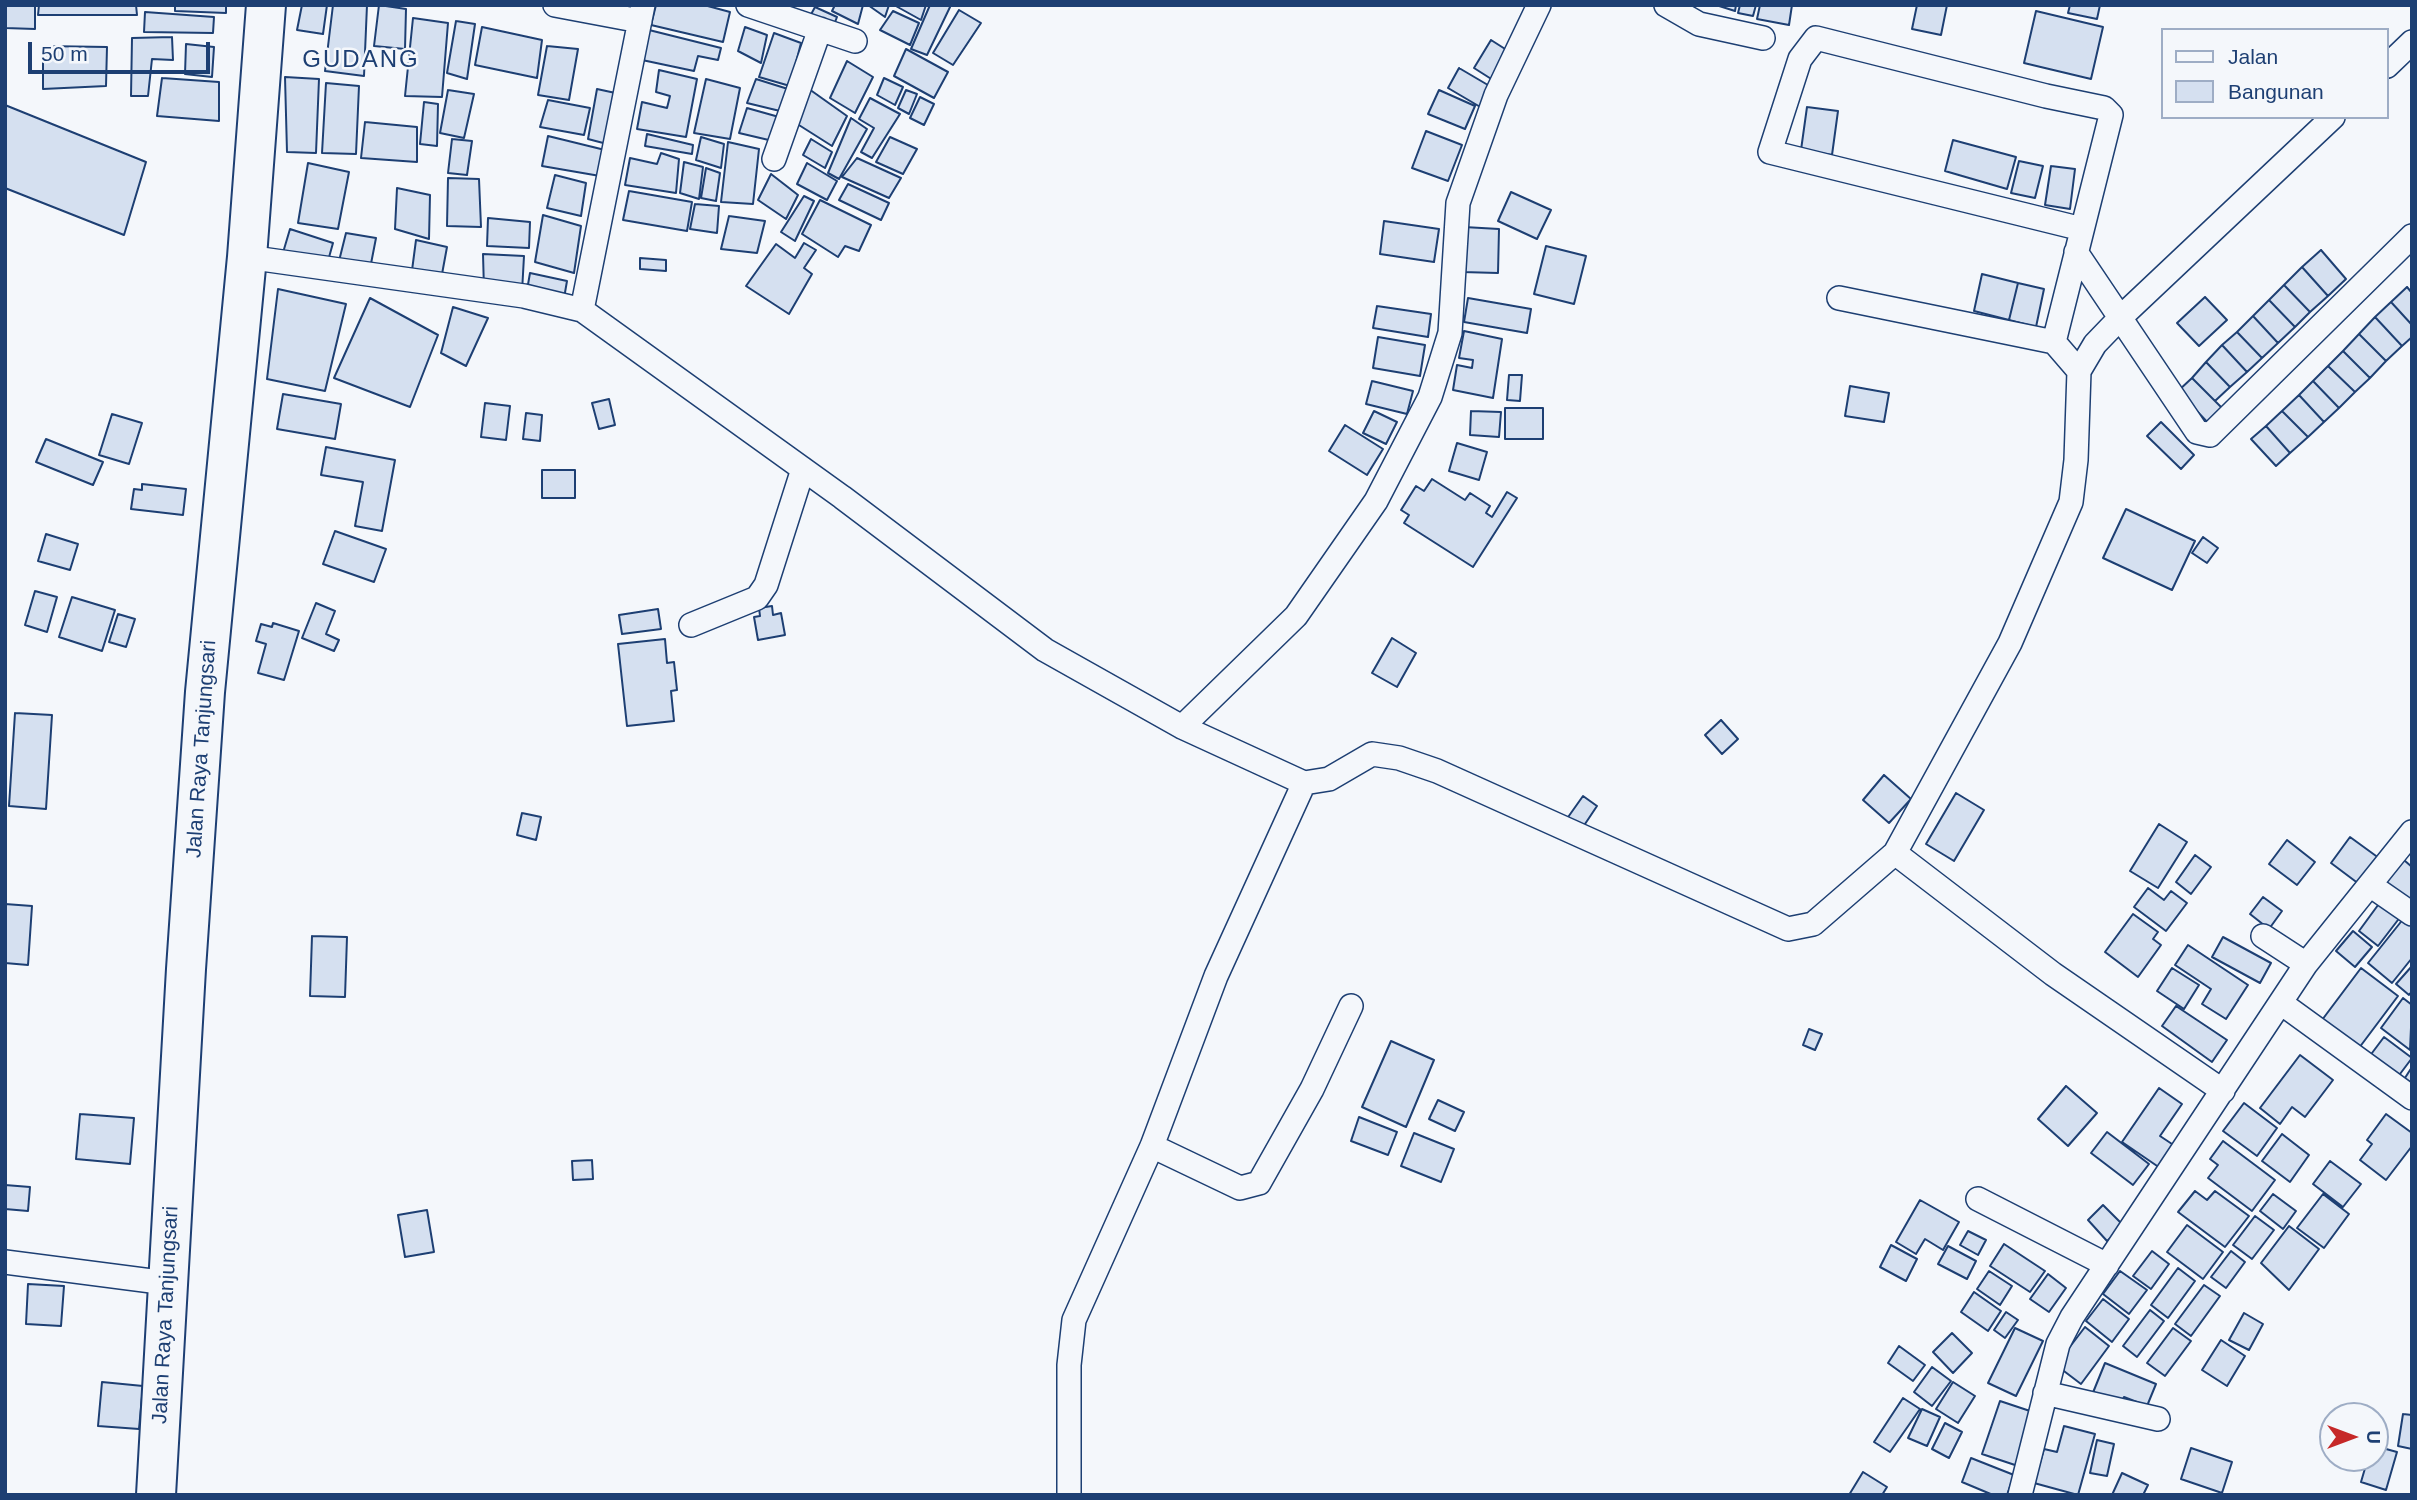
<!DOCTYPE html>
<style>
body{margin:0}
#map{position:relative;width:2417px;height:1500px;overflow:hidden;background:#f4f7fb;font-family:Arial,sans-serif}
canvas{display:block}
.frame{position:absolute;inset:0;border:7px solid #1d3f73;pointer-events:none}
.legend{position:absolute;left:2161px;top:28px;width:228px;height:91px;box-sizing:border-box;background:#f4f7fb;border:2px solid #9eadc5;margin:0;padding:9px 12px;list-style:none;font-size:21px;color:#1d3f73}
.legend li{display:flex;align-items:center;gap:14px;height:35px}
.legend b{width:35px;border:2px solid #9eadc5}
.north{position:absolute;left:2319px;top:1402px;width:70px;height:70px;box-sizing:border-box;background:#f4f7fb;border:2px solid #9eadc5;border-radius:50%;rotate:90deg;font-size:19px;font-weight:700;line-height:28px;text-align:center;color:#1d3f73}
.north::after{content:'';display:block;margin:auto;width:24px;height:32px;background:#c62828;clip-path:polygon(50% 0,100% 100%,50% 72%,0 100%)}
.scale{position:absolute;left:28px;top:42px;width:182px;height:32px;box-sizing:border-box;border:4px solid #1d3f73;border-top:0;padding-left:9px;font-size:21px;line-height:24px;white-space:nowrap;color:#1d3f73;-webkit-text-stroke:5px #f4f7fb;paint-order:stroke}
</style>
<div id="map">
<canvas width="2417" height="1500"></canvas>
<div class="frame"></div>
<ul class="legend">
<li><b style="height:9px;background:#f4f7fb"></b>Jalan</li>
<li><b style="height:19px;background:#d5e0f0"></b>Bangunan</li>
</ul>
<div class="north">U</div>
<div class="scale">50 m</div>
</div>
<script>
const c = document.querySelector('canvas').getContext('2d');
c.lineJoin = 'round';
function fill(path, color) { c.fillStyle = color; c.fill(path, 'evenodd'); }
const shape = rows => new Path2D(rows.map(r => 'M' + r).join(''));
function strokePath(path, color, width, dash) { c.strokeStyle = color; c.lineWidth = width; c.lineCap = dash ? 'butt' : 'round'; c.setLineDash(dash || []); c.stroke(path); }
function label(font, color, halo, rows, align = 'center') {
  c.font = font + ' Arial,sans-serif'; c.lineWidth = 5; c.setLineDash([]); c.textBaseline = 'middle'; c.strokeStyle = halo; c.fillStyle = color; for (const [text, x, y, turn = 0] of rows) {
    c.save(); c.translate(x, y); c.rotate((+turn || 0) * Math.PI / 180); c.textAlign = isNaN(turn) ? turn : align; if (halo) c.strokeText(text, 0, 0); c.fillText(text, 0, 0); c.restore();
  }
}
const building = shape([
 [5,5,35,5,35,29,5,28,5,5],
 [39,5,136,5,137,15,38,15,39,5],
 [175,5,226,5,226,13,175,11,175,5],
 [302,5,327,5,323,34,297,30,302,5],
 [333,5,367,5,364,76,325,71,333,5],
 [379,5,406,9,405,49,374,46,379,5],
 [656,5,704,5,730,12,723,42,651,25,656,5],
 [835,5,863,5,858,24,832,11,835,5],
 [868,5,889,5,885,17,868,5],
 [894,5,926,5,921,20,894,5],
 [930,5,951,5,927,55,911,49,930,5],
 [1716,5,1736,5,1735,11,1716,5],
 [1740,5,1756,5,1753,16,1738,13,1740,5],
 [1760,5,1792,5,1789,25,1757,19,1760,5],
 [1917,5,1947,5,1941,35,1912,29,1917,5],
 [2070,5,2100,5,2097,19,2068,13,2070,5],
 [815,7,837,17,832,30,808,20,815,7],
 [959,10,981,23,953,65,933,53,959,10],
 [893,11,919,23,910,45,880,30,893,11],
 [2036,11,2103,27,2091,79,2024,63,2036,11],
 [145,12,214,17,213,33,144,32,145,12],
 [413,18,448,23,442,97,405,96,413,18],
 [456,21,475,24,467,79,447,73,456,21],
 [482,27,542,40,537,78,475,65,482,27],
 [745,27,767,35,761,63,738,51,745,27],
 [649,30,721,48,718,60,698,56,694,71,642,60,649,30],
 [774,33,801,43,790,86,759,77,774,33],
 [172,37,173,60,152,59,148,96,131,96,132,38,172,37],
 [1491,40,1513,54,1496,82,1474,68,1491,40],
 [186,44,214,47,212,77,185,74,186,44],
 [43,46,107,47,106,86,43,89,43,46],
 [547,46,578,49,569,100,538,95,547,46],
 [906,49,948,72,934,98,894,76,906,49],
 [847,61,873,77,855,113,830,98,847,61],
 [1459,68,1493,88,1482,108,1448,88,1459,68],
 [659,70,697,79,686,137,637,129,642,102,667,108,670,96,656,92,659,70],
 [285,77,319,79,316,153,287,152,285,77],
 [162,78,219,82,219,121,157,116,162,78],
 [884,78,903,87,895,105,877,95,884,78],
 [706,79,740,88,730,139,694,133,706,79],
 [756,79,788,89,780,111,747,103,756,79],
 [326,83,359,86,356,154,322,153,326,83],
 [597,89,620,94,607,144,588,139,597,89],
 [809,89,847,116,832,146,791,120,809,89],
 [448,90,474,94,464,138,440,133,448,90],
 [906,90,917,94,909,114,898,108,906,90],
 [1439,90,1475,106,1465,129,1428,114,1439,90],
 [920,97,934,104,924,125,910,118,920,97],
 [870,98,900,114,872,158,861,152,874,128,859,119,870,98],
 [548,100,590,108,584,135,540,127,548,100],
 [424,102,438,104,437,146,420,144,424,102],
 [5,105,146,162,124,235,5,188,5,105],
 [1807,107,1838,111,1832,155,1801,150,1807,107],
 [747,108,779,117,773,141,739,133,747,108],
 [851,118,867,129,839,179,828,173,851,118],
 [365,122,417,127,417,162,361,158,365,122],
 [1426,131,1462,145,1448,181,1412,168,1426,131],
 [647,134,693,145,692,154,645,146,647,134],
 [548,136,605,150,600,176,542,166,548,136],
 [701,137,724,144,721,168,696,160,701,137],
 [890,137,917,149,903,174,876,162,890,137],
 [452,139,472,141,467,175,448,173,452,139],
 [811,139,832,152,825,168,803,155,811,139],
 [1953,140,2016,157,2007,189,1945,171,1953,140],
 [728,142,759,149,753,204,721,202,728,142],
 [661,153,679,159,676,193,625,185,630,158,657,164,661,153],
 [857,158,901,178,889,198,842,177,857,158],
 [2019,161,2043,166,2035,198,2011,193,2019,161],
 [684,162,703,167,699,199,680,193,684,162],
 [308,163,349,172,338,229,298,223,308,163],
 [807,163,837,181,827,200,797,184,807,163],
 [2051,166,2075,169,2070,209,2045,205,2051,166],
 [706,168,720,173,716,201,701,198,706,168],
 [771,174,798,195,786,219,758,200,771,174],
 [555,175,586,183,581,216,547,208,555,175],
 [448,178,479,179,481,227,447,226,448,178],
 [848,184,889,203,881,220,839,200,848,184],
 [397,188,430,195,429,239,395,229,397,188],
 [629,191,692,202,687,231,623,220,629,191],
 [1511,192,1551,210,1537,239,1498,221,1511,192],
 [804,196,814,201,795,241,781,232,804,196],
 [820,200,871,225,859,251,845,246,838,257,802,234,820,200],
 [695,204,719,206,717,233,690,229,695,204],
 [543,215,581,226,574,273,535,262,543,215],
 [729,216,765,221,757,253,721,249,729,216],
 [488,218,530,222,529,248,487,246,488,218],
 [1384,221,1439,229,1434,262,1380,254,1384,221],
 [1464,227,1499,229,1498,273,1462,272,1464,227],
 [290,229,333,243,326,268,282,256,290,229],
 [346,233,376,238,369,274,338,265,346,233],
 [416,240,447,247,440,285,411,278,416,240],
 [804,243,816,250,804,268,812,274,789,314,746,286,776,244,795,258,804,243],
 [1546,246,1586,256,1574,304,1534,294,1546,246],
 [2321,250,2346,279,2328,296,2302,267,2321,250],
 [483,254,524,256,522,292,484,290,483,254],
 [640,258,666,260,666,271,640,269,640,258],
 [2302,267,2328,296,2310,312,2284,285,2302,267],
 [530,273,567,281,563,304,526,296,530,273],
 [1982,274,2018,283,2009,320,1974,311,1982,274],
 [2018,283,2044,289,2036,327,2009,320,2018,283],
 [2284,285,2310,312,2295,327,2269,300,2284,285],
 [2407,287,2412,293,2412,325,2391,302,2407,287],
 [278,289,346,304,325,391,267,379,278,289],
 [2205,297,2227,320,2199,346,2177,323,2205,297],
 [370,298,438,335,410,407,334,378,370,298],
 [1468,298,1531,309,1527,333,1464,322,1468,298],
 [2269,300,2295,327,2278,343,2253,316,2269,300],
 [2391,302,2412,325,2412,337,2402,346,2375,317,2391,302],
 [1377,306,1431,314,1428,337,1373,328,1377,306],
 [453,307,488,318,466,366,441,353,453,307],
 [2253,316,2278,343,2262,358,2237,332,2253,316],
 [2375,317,2402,346,2386,361,2359,334,2375,317],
 [1464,331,1502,339,1493,398,1453,390,1457,365,1472,368,1473,360,1459,358,1464,331],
 [2237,332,2262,358,2247,372,2222,345,2237,332],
 [2359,334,2386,361,2370,378,2343,351,2359,334],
 [1378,337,1425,345,1420,376,1373,368,1378,337],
 [2222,345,2247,372,2230,387,2206,362,2222,345],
 [2343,351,2370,378,2355,392,2328,366,2343,351],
 [2206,362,2230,387,2215,401,2192,378,2206,362],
 [2328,366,2355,392,2339,408,2313,381,2328,366],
 [1509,375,1522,375,1520,401,1507,400,1509,375],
 [2192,378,2226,412,2211,426,2178,391,2192,378],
 [1372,381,1413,391,1407,414,1366,404,1372,381],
 [2313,381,2339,408,2324,422,2299,395,2313,381],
 [1850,386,1889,393,1884,422,1845,416,1850,386],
 [283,394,341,404,335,439,277,429,283,394],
 [2299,395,2324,422,2308,437,2282,411,2299,395],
 [609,399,615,425,599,429,592,403,609,399],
 [485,403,510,406,506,440,481,437,485,403],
 [1505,408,1543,408,1543,439,1505,439,1505,408],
 [1374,411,1397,422,1386,444,1363,433,1374,411],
 [1471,411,1501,412,1499,437,1470,435,1471,411],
 [2282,411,2308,437,2290,453,2266,426,2282,411],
 [526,413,542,415,540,441,523,439,526,413],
 [112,414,142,423,129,464,99,455,112,414],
 [2161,422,2194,455,2181,469,2147,436,2161,422],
 [1345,425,1383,449,1367,475,1329,451,1345,425],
 [2266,426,2290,453,2276,466,2251,439,2266,426],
 [46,439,103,462,93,485,36,462,46,439],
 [1457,443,1487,452,1479,480,1449,471,1457,443],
 [326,447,395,460,382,531,355,526,363,482,321,475,326,447],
 [542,470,575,470,575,498,542,498,542,470],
 [1432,479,1465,500,1470,493,1490,506,1486,513,1492,517,1507,492,1517,498,1473,567,1404,523,1409,515,1401,510,1416,486,1424,491,1432,479],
 [142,484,186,489,183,515,131,509,134,489,142,490,142,484],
 [2126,509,2195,541,2172,590,2103,558,2126,509],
 [335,531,386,549,374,582,323,564,335,531],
 [46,534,78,544,70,570,38,561,46,534],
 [2203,537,2218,548,2207,563,2192,553,2203,537],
 [35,591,57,597,47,632,25,625,35,591],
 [72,597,115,610,102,651,59,637,72,597],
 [316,603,335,611,326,634,339,640,334,651,302,638,316,603],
 [772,606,773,615,781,613,785,635,758,640,754,617,760,616,759,608,772,606],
 [658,609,661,629,622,634,619,615,658,609],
 [118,614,135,619,126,647,109,642,118,614],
 [273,623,299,631,284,680,258,673,266,644,256,641,261,624,272,627,273,623],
 [1392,638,1416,653,1397,687,1372,673,1392,638],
 [665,639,667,663,674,662,677,690,671,691,674,721,627,726,618,644,665,639],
 [15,713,52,715,46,809,9,806,15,713],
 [1721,720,1738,739,1722,754,1705,735,1721,720],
 [1884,775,1911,799,1889,823,1863,800,1884,775],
 [1956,793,1984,810,1954,861,1926,844,1956,793],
 [1583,796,1597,806,1581,830,1566,820,1583,796],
 [522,813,541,817,536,840,517,835,522,813],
 [2159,824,2187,842,2158,888,2130,871,2159,824],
 [2350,837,2383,861,2363,887,2331,863,2350,837],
 [2287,840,2315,862,2297,885,2269,864,2287,840],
 [2397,854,2412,867,2412,908,2377,879,2397,854],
 [2195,855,2211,867,2191,894,2176,882,2195,855],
 [2148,888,2164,900,2171,891,2187,903,2166,931,2134,907,2148,888],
 [2263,897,2282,911,2269,929,2250,914,2263,897],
 [2381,901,2401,916,2378,946,2359,931,2381,901],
 [5,904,32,906,28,965,5,963,5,904],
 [2133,914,2158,932,2153,939,2161,945,2138,977,2105,952,2133,914],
 [2404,918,2412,924,2412,958,2392,983,2368,963,2404,918],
 [2353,931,2372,947,2355,967,2336,951,2353,931],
 [312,936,347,937,345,997,310,996,312,936],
 [2223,937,2271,963,2260,983,2212,957,2223,937],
 [2188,945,2248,985,2226,1019,2202,1004,2211,989,2175,965,2188,945],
 [2412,966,2412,991,2409,995,2396,984,2412,966],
 [2172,968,2199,985,2184,1009,2157,991,2172,968],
 [2361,968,2398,996,2359,1048,2322,1020,2361,968],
 [2403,998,2412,1005,2410,1050,2381,1028,2403,998],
 [2176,1006,2227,1040,2212,1062,2162,1026,2176,1006],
 [1809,1029,1822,1034,1815,1050,1803,1045,1809,1029],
 [2384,1037,2412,1058,2397,1078,2369,1057,2384,1037],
 [1391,1041,1434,1060,1406,1127,1362,1107,1391,1041],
 [2300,1055,2333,1080,2305,1117,2292,1107,2280,1124,2260,1108,2300,1055],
 [2412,1067,2412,1087,2403,1081,2412,1067],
 [2066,1086,2097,1113,2068,1146,2038,1119,2066,1086],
 [2159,1088,2182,1104,2160,1136,2178,1148,2163,1170,2122,1142,2159,1088],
 [1438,1100,1464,1112,1455,1131,1429,1119,1438,1100],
 [2244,1103,2277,1128,2257,1156,2223,1131,2244,1103],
 [80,1114,134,1118,130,1164,76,1159,80,1114],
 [2386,1114,2412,1133,2412,1146,2386,1180,2360,1160,2372,1144,2367,1140,2386,1114],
 [1359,1117,1397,1132,1388,1155,1351,1141,1359,1117],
 [2107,1132,2149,1164,2133,1185,2091,1153,2107,1132],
 [1414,1133,1454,1149,1441,1182,1401,1166,1414,1133],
 [2282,1134,2309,1155,2290,1182,2262,1161,2282,1134],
 [2223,1141,2275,1180,2252,1211,2208,1178,2218,1165,2210,1159,2223,1141],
 [592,1160,593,1179,573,1180,572,1161,592,1160],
 [2330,1161,2361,1184,2343,1207,2313,1184,2330,1161],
 [5,1185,30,1187,28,1211,5,1209,5,1185],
 [2195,1191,2207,1200,2215,1191,2249,1216,2225,1247,2178,1212,2195,1191],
 [2273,1194,2296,1211,2283,1229,2260,1211,2273,1194],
 [2323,1194,2349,1214,2324,1248,2297,1228,2323,1194],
 [1920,1200,1959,1222,1943,1250,1925,1239,1916,1254,1896,1242,1920,1200],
 [2103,1205,2124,1226,2107,1241,2088,1220,2103,1205],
 [427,1210,434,1252,405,1257,398,1215,427,1210],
 [2255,1216,2274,1230,2252,1259,2233,1245,2255,1216],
 [2187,1225,2223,1252,2203,1279,2167,1252,2187,1225],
 [2289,1226,2319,1249,2289,1290,2261,1263,2289,1226],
 [1968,1231,1986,1240,1978,1255,1960,1245,1968,1231],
 [2004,1244,2045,1271,2030,1292,1990,1266,2004,1244],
 [1891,1245,1917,1259,1906,1281,1880,1267,1891,1245],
 [1948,1246,1976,1261,1967,1279,1938,1264,1948,1246],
 [2152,1251,2169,1264,2151,1289,2133,1276,2152,1251],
 [2231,1251,2245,1262,2226,1288,2211,1277,2231,1251],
 [2178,1268,2195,1281,2168,1318,2151,1305,2178,1268],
 [1989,1271,2012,1286,2000,1305,1977,1289,1989,1271],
 [2120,1271,2147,1290,2129,1314,2103,1294,2120,1271],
 [2048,1274,2066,1288,2049,1312,2030,1299,2048,1274],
 [28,1284,64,1286,61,1326,26,1324,28,1284],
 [2204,1285,2220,1296,2191,1336,2175,1324,2204,1285],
 [1974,1292,2001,1311,1988,1331,1961,1312,1974,1292],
 [2103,1299,2129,1319,2112,1342,2086,1321,2103,1299],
 [2150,1310,2164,1321,2137,1357,2123,1346,2150,1310],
 [2006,1312,2018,1320,2005,1338,1994,1330,2006,1312],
 [2244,1313,2263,1324,2249,1350,2229,1340,2244,1313],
 [2085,1327,2109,1346,2081,1384,2056,1365,2085,1327],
 [2015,1328,2043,1341,2016,1396,1988,1383,2015,1328],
 [2173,1328,2191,1341,2165,1376,2147,1363,2173,1328],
 [1952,1333,1972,1353,1953,1373,1933,1352,1952,1333],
 [2221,1340,2245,1356,2227,1386,2202,1370,2221,1340],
 [1899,1346,1925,1365,1913,1381,1888,1363,1899,1346],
 [2105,1363,2156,1384,2147,1406,2124,1397,2120,1406,2092,1395,2105,1363],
 [1932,1367,1951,1381,1932,1406,1914,1392,1932,1367],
 [102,1382,143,1386,139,1429,98,1426,102,1382],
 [1953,1382,1975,1396,1958,1423,1936,1409,1953,1382],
 [1903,1398,1920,1409,1890,1452,1874,1442,1903,1398],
 [2000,1401,2036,1413,2018,1466,1982,1454,2000,1401],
 [1922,1409,1940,1417,1927,1446,1908,1438,1922,1409],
 [2403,1414,2412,1415,2412,1449,2398,1446,2403,1414],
 [1945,1423,1962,1432,1949,1458,1932,1449,1945,1423],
 [2064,1426,2095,1434,2078,1495,2034,1483,2044,1449,2057,1452,2064,1426],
 [2097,1440,2114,1444,2107,1476,2090,1473,2097,1440],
 [2375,1446,2397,1452,2386,1490,2361,1482,2368,1458,2375,1458,2375,1446],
 [2191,1448,2232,1462,2222,1493,2181,1479,2191,1448],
 [1971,1458,2014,1475,2007,1495,1993,1495,1962,1482,1971,1458],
 [1863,1472,1887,1487,1882,1495,1849,1495,1863,1472],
 [2122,1473,2148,1485,2143,1495,2112,1495,2122,1473]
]);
fill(building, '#d5e0f0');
strokePath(building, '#1d3f73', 2);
const street = shape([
 [555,5,640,21],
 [748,5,855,41],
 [1666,5,1699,24,1763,38],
 [2387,66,2412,42],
 [774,159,820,29],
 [2076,252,2197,432,2210,435,2412,236],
 [247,257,524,296,582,310,842,497,1045,650,1182,727,1304,783,1329,779,1372,754,1399,758,1437,771,1788,929,1813,924,1895,853,2053,974,2223,1091],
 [1839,298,2054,342],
 [582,310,643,5],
 [2079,371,2095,344,2121,317,2333,117],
 [691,625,757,598,766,585,803,469],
 [1182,727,1296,616,1376,501,1430,397,1450,333,1458,203,1496,95,1539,5],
 [1895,853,2010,643,2071,502,2076,460,2079,371,2054,342,2111,115,2104,108,2046,96,1816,38,1800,59,1770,152,2082,229],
 [2370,885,2412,914],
 [2263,936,2306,964],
 [2281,1003,2412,1098],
 [1152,1146,1240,1188,1259,1183,1312,1089,1351,1006],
 [1978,1199,2107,1265],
 [5,1262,167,1283],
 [2045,1393,2158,1419],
 [1069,1495,1069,1365,1074,1320,1152,1146,1216,976,1304,783],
 [2020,1495,2058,1344,2072,1317,2306,964,2412,832]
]);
const highway = shape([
 [156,1495,186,969,205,692,247,257,266,5]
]);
strokePath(street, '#1d3f73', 26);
strokePath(highway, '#1d3f73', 42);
strokePath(street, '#f4f7fb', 23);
strokePath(highway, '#f4f7fb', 38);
label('21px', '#1d3f73', '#f4f7fb', [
 ["Jalan Raya Tanjungsari",202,749,-86],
 ["Jalan Raya Tanjungsari",166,1315,-87]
]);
c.letterSpacing = '2px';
label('24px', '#1d3f73', '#f4f7fb', [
 ["GUDANG",361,60]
]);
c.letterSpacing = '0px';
</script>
